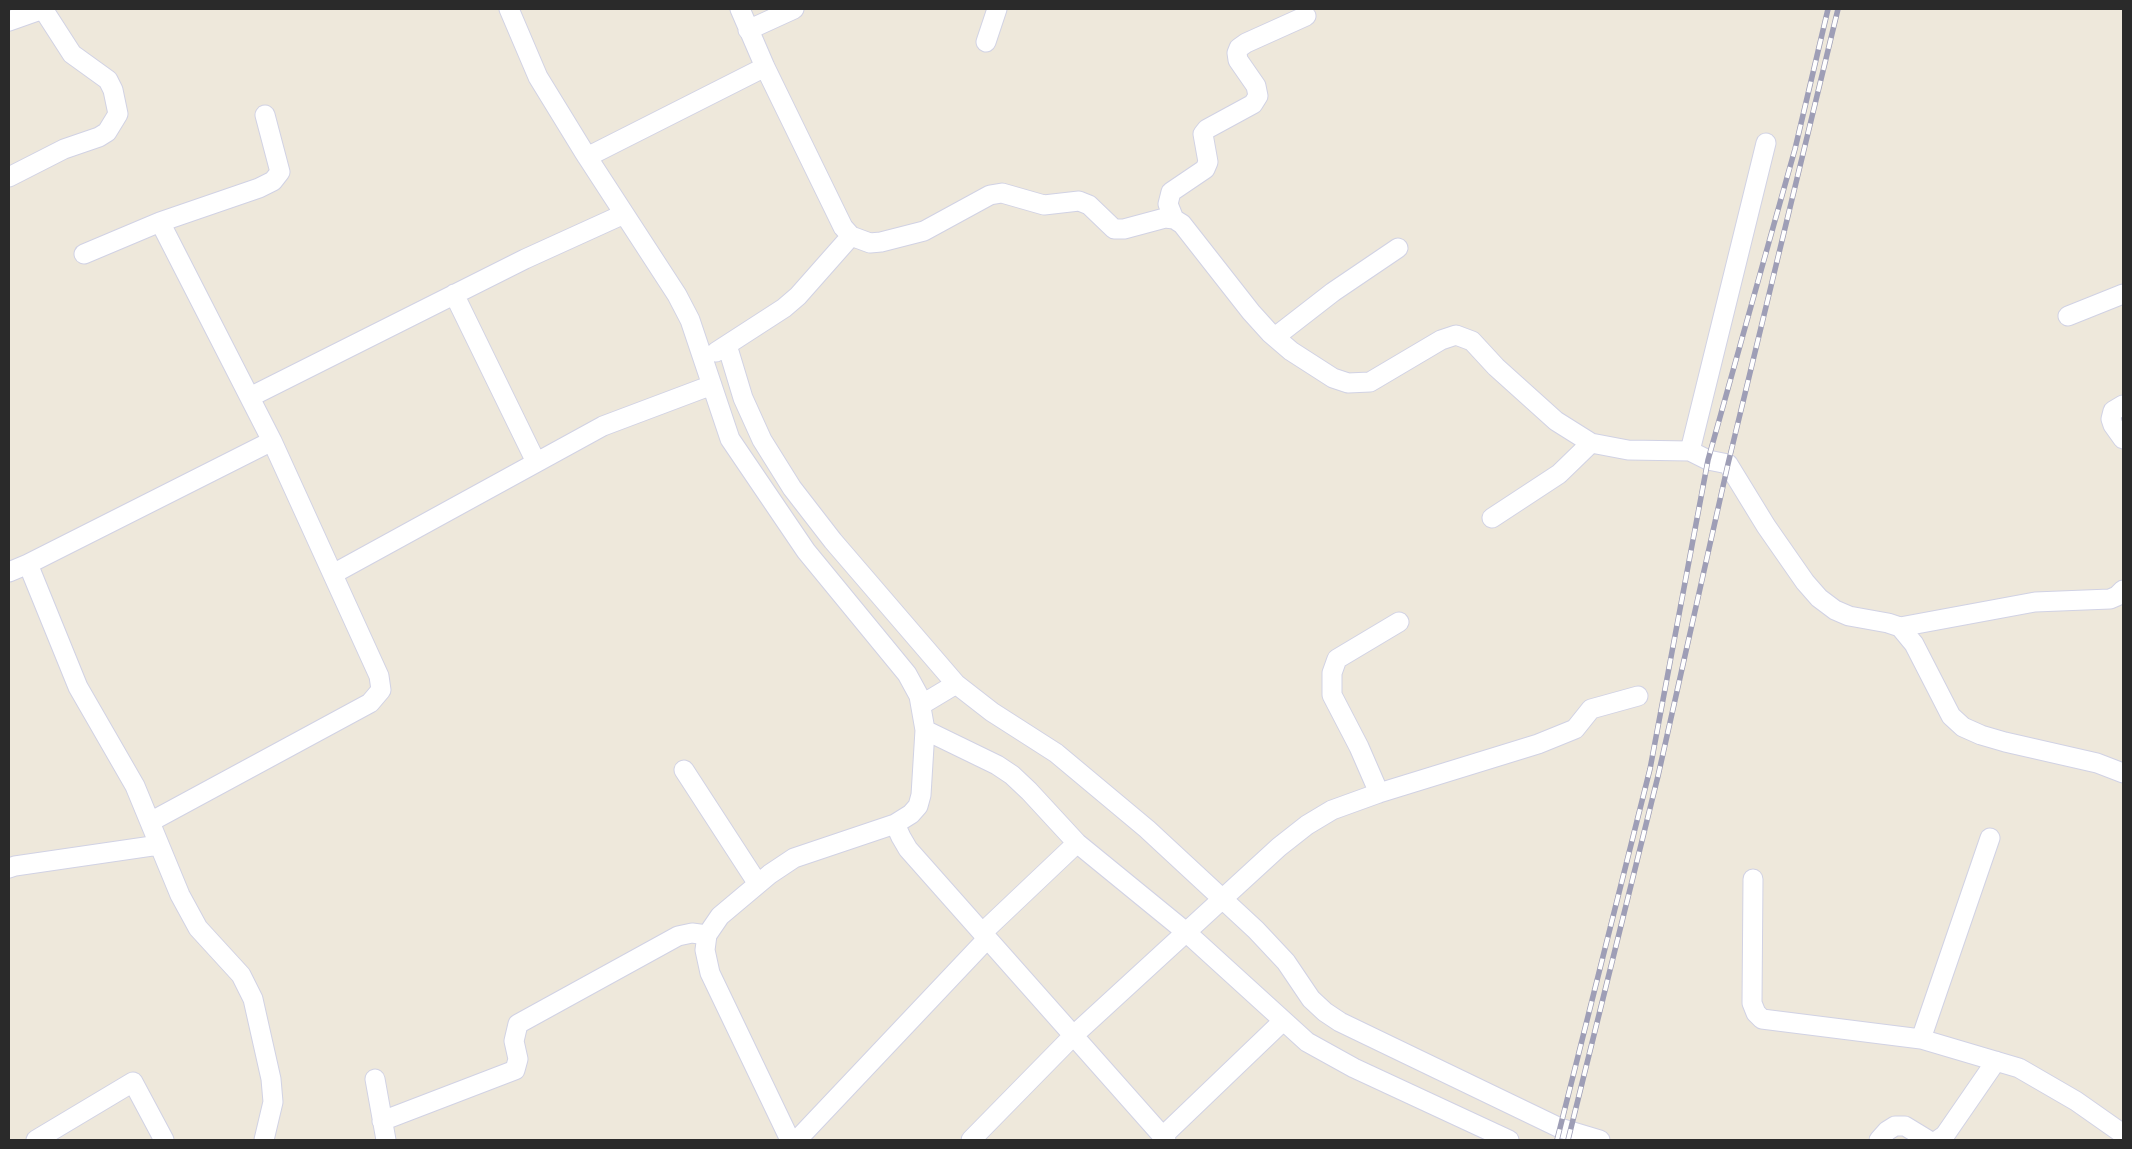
<!DOCTYPE html>
<style>
body{margin:0}
#map{position:relative;width:2132px;height:1149px;overflow:hidden;background:#eee8db;font-family:"DejaVu Sans",sans-serif}
canvas{display:block}
.frame{position:absolute;inset:0;border:10px solid #2a2a2a;pointer-events:none}
</style>
<div id="map">
<canvas width="2132" height="1149"></canvas>
<div class="frame"></div>
</div>
<script>
const c = document.querySelector('canvas').getContext('2d');
c.lineJoin = 'round';
const shape = rows => new Path2D(rows.map(r => 'M' + r).join(''));
function strokePath(path, color, width, dash) { c.strokeStyle = color; c.lineWidth = width; c.lineCap = dash ? 'butt' : 'round'; c.setLineDash(dash || []); c.stroke(path); }
const street = shape([
 [509,9,538,77,584,152,677,295,690,320,730,439,806,551,907,674,919,696,925,730,921,795,918,806,911,814,895,824,901,837,908,849,1166,1140],
 [740,9,765,67,843,227,851,236,870,243,881,242,924,231,990,195,1002,193,1044,205,1079,201,1089,205,1114,229,1124,229,1165,218,1174,219,1182,224,1251,312,1270,333,1291,351,1333,378,1348,383,1370,382,1441,340,1456,335,1472,341,1496,367,1556,421,1591,443,1628,450,1690,451,1708,460,1728,464,1766,526,1805,582,1819,598,1835,610,1849,616,1888,623,1900,627,1914,644,1951,716,1963,727,1981,735,2005,742,2097,763,2123,773],
 [9,21,43,9],
 [748,30,794,9],
 [986,42,997,9],
 [587,157,765,67],
 [9,177,64,149,99,137,107,132,118,114,113,90,108,80,72,54,43,9],
 [1174,219,1168,204,1171,192,1205,169,1208,162,1203,134,1207,129,1253,104,1258,96,1256,86,1238,60,1237,53,1239,48,1246,43,1306,16],
 [84,254,160,222,259,188,273,181,280,172,265,115],
 [454,294,536,462],
 [2068,316,2123,294],
 [1275,337,1333,292,1398,248],
 [727,345,743,398,762,440,792,488,833,541,956,684],
 [716,352,784,308,798,296,851,236],
 [250,397,525,259,624,214],
 [2123,405,2113,411,2111,419,2113,425,2123,439],
 [1690,451,1766,143],
 [1492,518,1559,474,1591,443],
 [28,564,78,687,135,786,180,895,198,928,241,975,253,999,271,1079,273,1102,264,1140],
 [9,572,28,564,272,441],
 [333,574,603,426,712,385],
 [1900,627,2035,602,2110,599,2117,596,2123,590],
 [921,705,956,684,992,712,1056,753,1147,829,1256,930,1286,962,1311,999,1325,1012,1340,1022,1560,1128,1600,1140],
 [925,730,997,765,1012,775,1029,791,1077,843,1186,932,1307,1042,1354,1068,1509,1140],
 [684,770,758,884],
 [1379,793,1359,747,1332,695,1332,673,1337,659,1399,622],
 [150,822,370,703,381,690,379,676,272,441,160,222],
 [9,868,15,866,159,845],
 [1753,879,1752,1003,1756,1013,1762,1019,1921,1039,2019,1068,2076,1101,2123,1134],
 [982,933,1077,843],
 [1921,1039,1990,838],
 [375,1079,386,1140],
 [382,1121,515,1070,518,1059,514,1041,518,1024,678,936,692,933,707,935],
 [1163,1136,1283,1021],
 [36,1140,133,1082,164,1140],
 [790,1140,710,973,705,950,707,935,720,916,770,874,794,858,895,824],
 [797,1140,987,939],
 [971,1140,1074,1035,1279,847,1307,825,1332,810,1379,793,1538,744,1575,729,1591,709,1638,696],
 [1879,1140,1887,1131,1895,1126,1905,1126,1928,1140],
 [1938,1140,1945,1135,1996,1061]
]);
strokePath(street, '#d1d2e4', 21);
strokePath(street, '#fff', 19);
const rail = shape([
 [1557,1140,1650,769,1708,460,1795,149,1828,9],
 [1568,1140,1658,776,1728,464,1838,9]
]);
strokePath(rail, '#9e9eb6', 5.5);
strokePath(rail, '#fff', 4, [11]);
</script>
